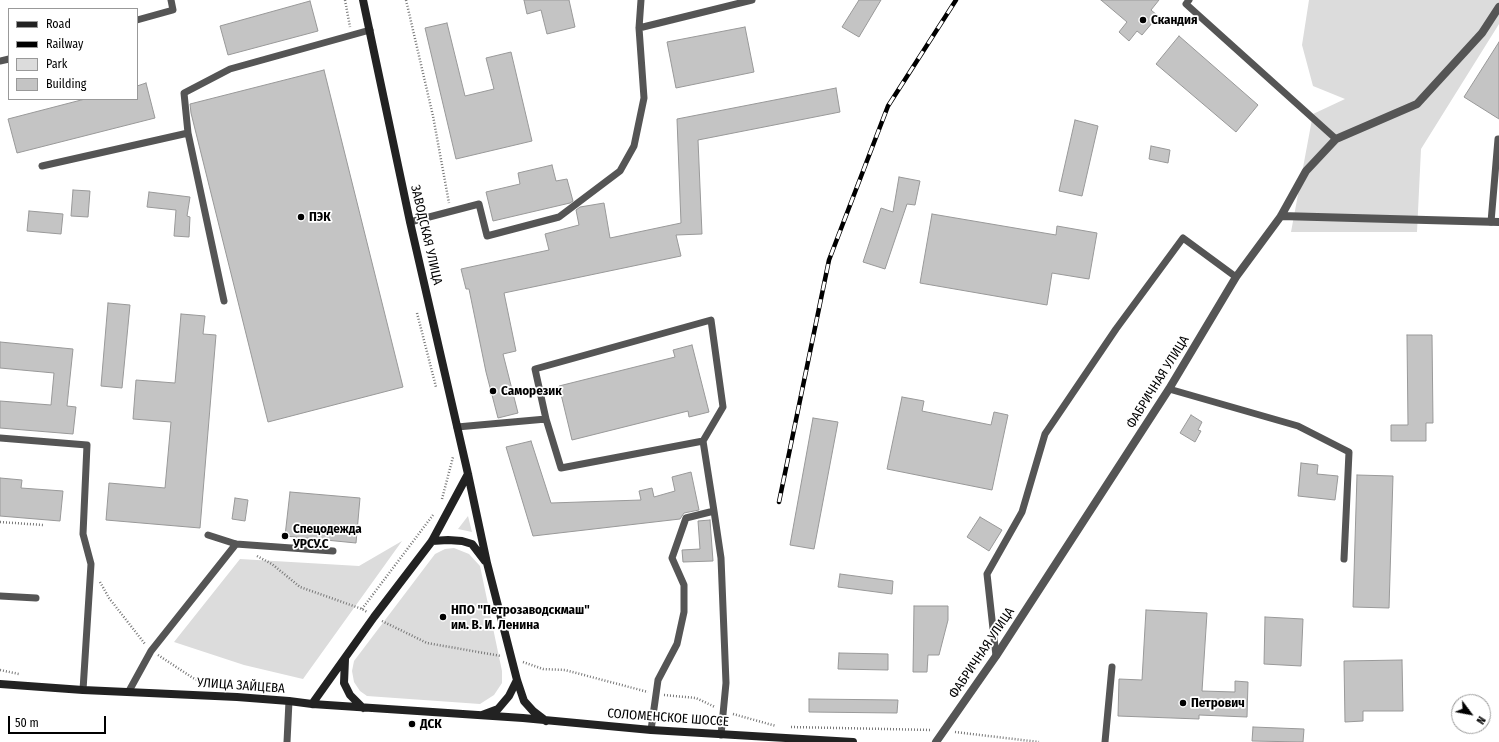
<!DOCTYPE html>
<meta charset="utf-8">
<style>
body{margin:0}
#map{position:relative;width:1499px;height:742px;overflow:hidden;background:#fff;font-family:"Fira Sans Condensed",sans-serif}
canvas{display:block}
.legend{position:absolute;left:8px;top:8px;width:130px;height:92px;box-sizing:border-box;background:#fff;border:1px solid #999;margin:0;padding:5px 7px;list-style:none;font-size:12px;color:#000}
.legend li{display:flex;align-items:center;gap:8px;height:20px}
.legend b{width:20px;border:1px solid #999}
.north{position:absolute;left:1451px;top:694px;width:40px;height:40px;box-sizing:border-box;background:#fff;border:1px solid #999;border-radius:50%;rotate:122deg;font-size:11px;font-weight:700;line-height:16px;text-align:center;color:#000}
.north::after{content:'';display:block;margin:auto;width:14px;height:18px;background:#000;clip-path:polygon(50% 0,100% 100%,50% 72%,0 100%)}
.scale{position:absolute;left:8px;top:716px;width:98px;height:18px;box-sizing:border-box;border:2px solid #000;border-top:0;padding-left:5px;font-size:12px;line-height:14px;white-space:nowrap;color:#000;-webkit-text-stroke:3px #fff;paint-order:stroke}
</style>
<div id="map">
<canvas width="1499" height="742"></canvas>
<ul class="legend">
<li><b style="height:5px;background:#222"></b>Road</li>
<li><b style="height:5px;background:#000"></b>Railway</li>
<li><b style="height:11px;background:#dcdcdc"></b>Park</li>
<li><b style="height:11px;background:#c4c4c4"></b>Building</li>
</ul>
<div class="north">N</div>
<div class="scale">50 m</div>
</div>
<script>
const c = document.querySelector('canvas').getContext('2d');
c.lineJoin = 'round';
function fill(path, color) { c.fillStyle = color; c.fill(path, 'evenodd'); }
const shape = rows => new Path2D(rows.map(r => 'M' + r).join(''));
function strokePath(path, color, width, dash) { c.strokeStyle = color; c.lineWidth = width; c.lineCap = dash ? 'butt' : 'round'; c.setLineDash(dash || []); c.stroke(path); }
function label(font, color, halo, rows, align = 'center') {
  c.font = font + ' "Fira Sans Condensed",sans-serif'; c.lineWidth = 3.5; c.setLineDash([]); c.textBaseline = 'middle'; c.strokeStyle = halo; c.fillStyle = color; for (const [text, x, y, turn = 0] of rows) {
    c.save(); c.translate(x, y); c.rotate((+turn || 0) * Math.PI / 180); c.textAlign = isNaN(turn) ? turn : align; if (halo) c.strokeText(text, 0, 0); c.fillText(text, 0, 0); c.restore();
  }
}
fill(shape([
 [1309,0,1499,0,1499,24,1421,149,1417,232,1291,232,1313,114,1345,99,1313,86,1302,45],
 [468,516,472,532,458,529],
 [402,541,303,679,244,665,174,642,240,559,359,566],
 [454,548,469,554,480,566,502,671,502,683,494,695,480,704,367,696,360,691,354,682,352,671,354,661,435,554,445,549]
]), '#dcdcdc');
const building = shape([
 [524,0,569,0,575,27,547,34,541,10,527,14,524,0],
 [859,0,881,0,859,37,842,27,859,0],
 [1101,0,1159,0,1151,10,1158,16,1142,35,1137,31,1129,41,1119,32,1127,22,1101,0],
 [310,1,318,31,228,55,220,26,310,1],
 [447,23,465,96,494,89,486,58,511,52,532,141,456,159,425,28,447,23],
 [745,27,754,72,676,88,667,42,745,27],
 [1179,36,1258,105,1236,132,1156,64,1179,36],
 [1499,42,1499,119,1464,97,1499,42],
 [324,70,403,387,268,422,191,113,190,104,324,70],
 [146,83,155,118,17,153,8,119,85,99,137,99,137,86,146,83],
 [836,88,840,112,698,140,702,234,676,235,681,256,504,293,516,351,503,354,518,413,498,418,486,372,469,289,466,289,461,269,549,250,545,234,579,225,576,210,580,207,604,203,610,238,681,223,677,119,836,88],
 [1075,120,1098,126,1082,196,1059,191,1075,120],
 [1151,146,1170,150,1168,163,1149,159,1151,146],
 [552,165,556,181,567,179,573,201,570,203,493,221,486,192,520,184,518,173,552,165],
 [899,177,920,181,915,205,907,204,885,269,863,262,881,208,893,212,899,177],
 [73,190,90,191,88,217,71,216,73,190],
 [149,192,190,197,187,216,190,217,189,237,174,236,176,210,147,207,149,192],
 [29,211,63,214,61,234,27,231,29,211],
 [932,214,1056,235,1057,226,1097,233,1089,279,1052,273,1047,305,920,283,932,214],
 [108,303,130,305,122,388,101,386,108,303],
 [181,314,205,316,203,334,216,335,200,528,106,520,109,483,165,488,171,422,133,419,136,380,175,383,181,314],
 [1407,335,1432,335,1433,423,1426,423,1426,441,1391,441,1391,425,1408,425,1407,335],
 [0,342,73,349,67,406,76,407,73,434,0,428,0,401,51,405,54,373,0,368,0,342],
 [692,345,709,412,689,417,688,411,572,440,559,386,675,357,673,350,692,345],
 [902,397,924,401,922,411,991,425,994,412,1008,415,992,490,887,469,902,397],
 [1191,415,1202,422,1198,430,1201,431,1195,442,1180,433,1191,415],
 [813,418,838,422,814,549,790,545,813,418],
 [531,441,551,503,641,500,639,491,652,488,654,497,675,491,672,477,691,472,699,510,684,513,680,519,533,536,506,447,531,441],
 [1301,463,1318,465,1317,474,1338,476,1335,500,1298,496,1301,463],
 [1357,475,1393,476,1389,608,1353,607,1357,475],
 [0,478,22,480,21,488,63,491,60,521,0,516,0,478],
 [290,492,360,498,356,543,285,536,290,492],
 [235,498,248,500,245,521,232,519,235,498],
 [980,517,1002,530,989,551,967,537,980,517],
 [710,520,713,561,683,562,682,550,700,549,698,521,710,520],
 [840,574,893,581,892,594,838,587,840,574],
 [914,606,948,606,948,620,939,655,928,655,927,672,913,672,914,606],
 [1146,610,1207,613,1202,691,1235,692,1235,681,1248,682,1247,717,1199,715,1199,719,1118,716,1119,679,1142,680,1146,610],
 [1265,617,1303,619,1301,666,1264,664,1265,617],
 [839,653,888,654,888,670,838,669,839,653],
 [1402,660,1403,711,1363,711,1363,721,1345,722,1344,661,1402,660],
 [809,699,898,700,897,713,809,712,809,699],
 [1253,727,1304,729,1303,742,1252,741,1253,727]
]);
fill(building, '#c4c4c4');
strokePath(building, '#999', 1);
strokePath(shape([
 [345,0,350,27],
 [406,0,433,116,449,203],
 [417,313,436,387],
 [442,499,453,457],
 [0,522,43,525],
 [257,556,272,564,300,587,362,609,367,612],
 [100,582,109,598,145,644],
 [362,609,433,515],
 [382,621,427,643,501,656],
 [158,655,193,678,209,685],
 [523,662,543,669,565,670,648,692],
 [0,670,19,674],
 [664,695,696,698,715,707],
 [733,714,776,726],
 [791,727,932,730],
 [955,732,1039,742]
]), '#777', 2.5, [1, 2]);
strokePath(shape([
 [1189,0,1186,4,1336,139],
 [137,20,173,10,171,0],
 [639,28,752,0],
 [0,61,9,59],
 [42,166,188,133],
 [410,222,479,204,487,236,559,217,620,171,634,146,644,98,639,28,641,0],
 [1491,222,1498,139,1499,139],
 [224,301,188,133,184,93,230,69,370,30],
 [1169,389,1298,426,1349,452,1344,559],
 [457,427,546,419,535,369,711,320,723,407,703,441,561,468,546,419],
 [0,438,87,445,83,534,91,564,83,690],
 [714,511,721,558,726,683,721,735],
 [208,535,236,544,333,551],
 [0,596,36,598],
 [996,656,987,574,1022,512,1045,434,1116,329,1183,238,1236,277],
 [129,691,151,651,236,544],
 [651,730,658,680,677,644,684,612,684,585,672,558,686,518,714,511,703,441],
 [287,742,289,701],
 [1105,742,1112,667]
]), '#555', 7);
strokePath(shape([
 [1281,216,1499,222],
 [936,742,996,656,1169,389,1236,277,1281,216,1306,171,1336,139,1417,104,1482,33,1499,7]
]), '#555', 8);
strokePath(shape([
 [363,0,410,222,468,474,487,563,517,680,524,701,533,711,546,721],
 [432,541,448,540,462,541,472,544,485,561],
 [345,659,344,683,350,695,363,708],
 [0,684,83,690,237,697,289,701,312,704,523,718,651,730,853,742],
 [312,704,374,617,432,541,468,474],
 [482,715,498,709,509,696,517,680]
]), '#222', 8);
const rail = shape([
 [779,502,829,260,888,106,956,0]
]);
strokePath(rail, '#000', 4.5);
strokePath(rail, '#fff', 3, [9]);
for (const [x, y, r, color] of [
 [1143,20,4,"#000"],
 [301,217,4,"#000"],
 [493,391,4,"#000"],
 [285,536,4,"#000"],
 [443,617,4,"#000"],
 [1183,703,4,"#000"],
 [412,724,4,"#000"]
]) { const dot = new Path2D(); dot.arc(x, y, r, 0, 2 * Math.PI); c.fillStyle = color; c.fill(dot); strokePath(dot, '#fff', 1.5); }
label('bold 13px', '#000', '#fff', [
 ["Скандия",1151,20],
 ["ПЭК",309,217],
 ["Саморезик",501,391],
 ["Спецодежда",293,529],
 ["УРСУ.С",293,544],
 ["НПО \"Петрозаводскмаш\"",451,610],
 ["им. В. И. Ленина",451,625],
 ["Петрович",1191,703],
 ["ДСК",420,724]
], 'left');
label('13px', '#000', '#fff', [
 ["ЗАВОДСКАЯ УЛИЦА",426,235,77],
 ["ФАБРИЧНАЯ УЛИЦА",1158,382,-58],
 ["ФАБРИЧНАЯ УЛИЦА",982,653,-56],
 ["УЛИЦА ЗАЙЦЕВА",241,686,4],
 ["СОЛОМЕНСКОЕ ШОССЕ",668,718,4]
]);
</script>
